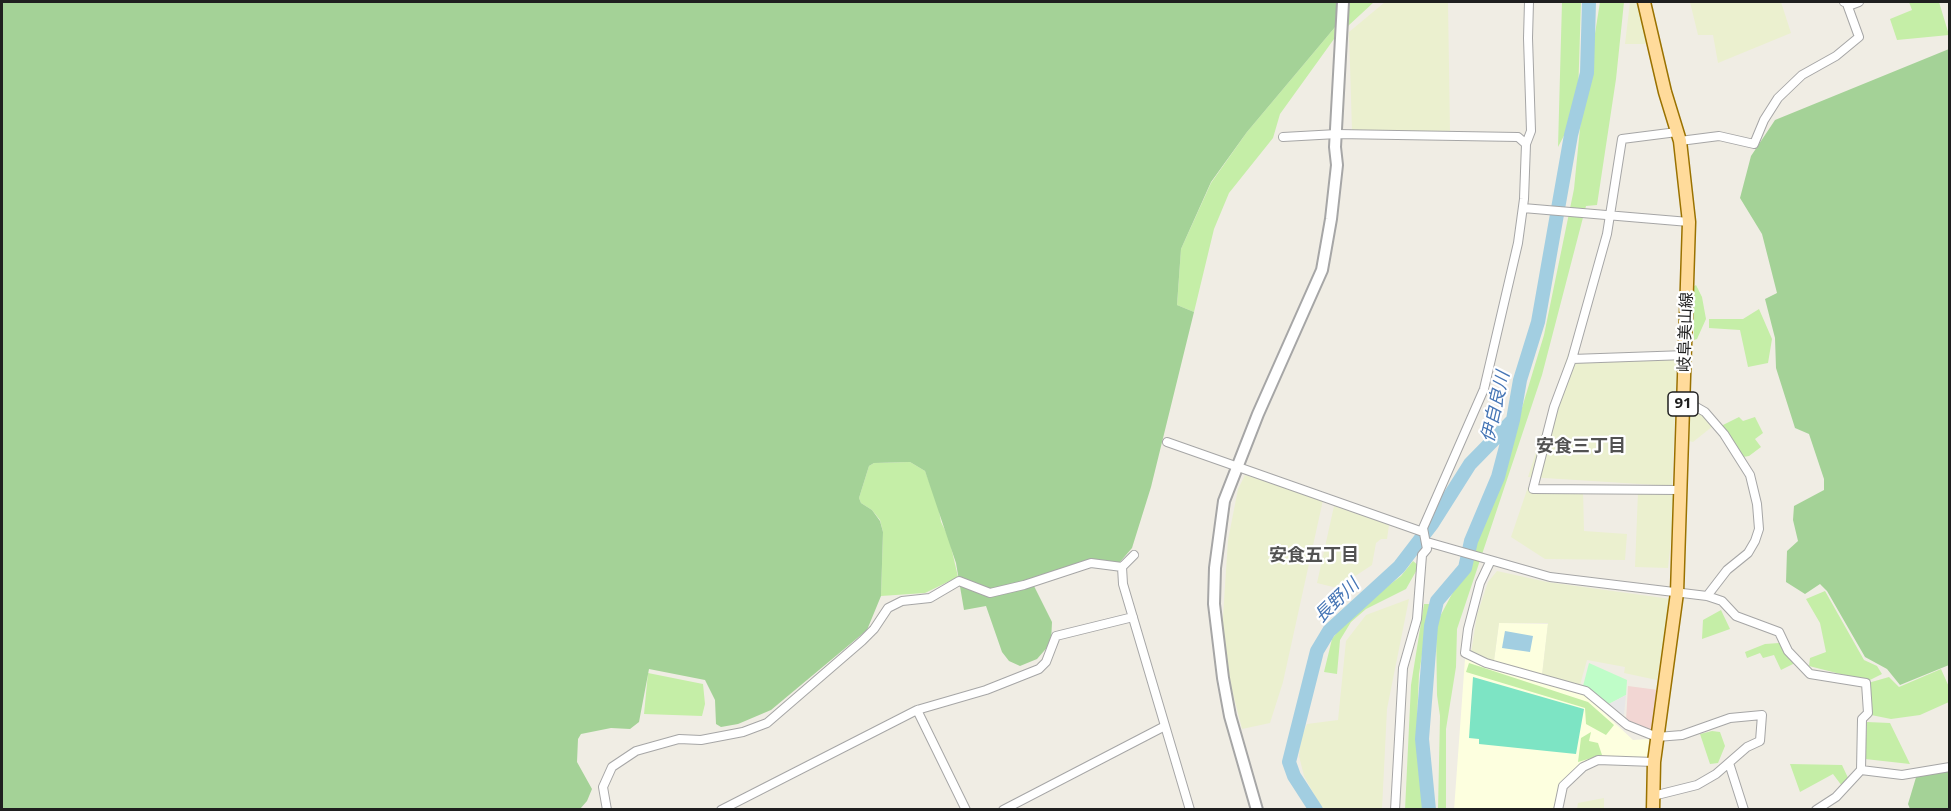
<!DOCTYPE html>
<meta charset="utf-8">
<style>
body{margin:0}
#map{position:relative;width:1951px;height:811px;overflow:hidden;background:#f0ede4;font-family:"Open Sans",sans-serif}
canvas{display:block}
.frame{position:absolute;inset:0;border:3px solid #1f1f1f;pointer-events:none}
</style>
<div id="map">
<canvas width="1951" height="811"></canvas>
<div class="frame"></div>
</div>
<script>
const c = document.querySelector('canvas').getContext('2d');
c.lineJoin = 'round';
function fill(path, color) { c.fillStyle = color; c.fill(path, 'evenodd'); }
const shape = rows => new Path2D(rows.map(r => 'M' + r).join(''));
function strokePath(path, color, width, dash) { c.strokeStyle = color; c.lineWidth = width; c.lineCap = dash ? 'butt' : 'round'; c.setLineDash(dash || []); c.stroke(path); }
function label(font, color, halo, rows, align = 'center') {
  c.font = font + ' "Open Sans","Noto Sans JP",sans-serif'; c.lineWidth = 4.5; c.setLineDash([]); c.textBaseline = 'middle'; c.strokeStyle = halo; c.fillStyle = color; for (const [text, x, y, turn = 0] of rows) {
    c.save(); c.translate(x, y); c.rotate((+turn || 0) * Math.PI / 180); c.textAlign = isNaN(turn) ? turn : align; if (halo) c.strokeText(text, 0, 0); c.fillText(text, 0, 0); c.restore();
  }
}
fill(shape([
 [1628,686,1658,690,1652,733,1626,721]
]), '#f2d6d3');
fill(shape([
 [1499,623,1548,624,1542,675,1494,661],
 [1465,659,1586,696,1633,740,1649,739,1647,759,1600,757,1580,763,1561,782,1557,809,1454,810]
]), '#fdffdf');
fill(shape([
 [1385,2,1448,2,1450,132,1352,131,1349,32],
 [1630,2,1639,2,1646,44,1625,44],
 [1690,2,1781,2,1791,33,1718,63,1713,35,1698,35],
 [1568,354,1677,357,1672,486,1528,477],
 [1689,409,1700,412,1713,426,1693,442,1689,441],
 [1245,475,1323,500,1283,682,1270,723,1242,729,1231,686,1222,632,1228,540,1238,489],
 [1528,487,1583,488,1584,531,1627,534,1625,560,1545,559,1511,537],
 [1638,492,1676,492,1668,568,1635,567],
 [1334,506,1389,525,1387,539,1381,539,1376,543,1372,565,1337,588,1317,583],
 [1497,571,1547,582,1671,599,1657,680,1624,673,1625,667,1587,660,1580,685,1542,675,1548,623,1499,623,1494,661,1471,653,1477,615,1488,582],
 [1409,599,1387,709,1382,809,1322,809,1304,776,1299,756,1301,738,1307,724,1338,720,1346,641,1366,615],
 [1604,798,1604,809,1577,809,1578,803]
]), '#ebf0cf');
fill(shape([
 [1348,2,1374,2,1348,26],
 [1562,2,1581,2,1578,96,1567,130,1558,147],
 [1600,2,1624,2,1616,79,1597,205,1586,206,1542,375,1457,629,1456,667,1446,729,1446,809,1438,809,1440,716,1437,695,1436,624,1469,562,1508,454,1544,335,1574,189,1580,128],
 [1909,2,1939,2,1949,35,1897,40,1890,19,1912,10],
 [1336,26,1334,39,1280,114,1273,138,1229,193,1214,229,1194,312,1177,305,1181,249,1211,183,1247,132],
 [1696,285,1702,297,1706,319,1697,339,1694,340,1693,287],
 [1759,309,1772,339,1768,363,1748,367,1740,330,1709,328,1709,319,1743,319],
 [1739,417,1743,421,1755,417,1763,433,1755,439,1761,447,1749,456,1743,457,1721,426],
 [910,462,925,471,938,505,941,522,949,538,958,577,925,593,881,596,883,532,880,520,872,510,861,503,859,498,869,466,874,463],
 [1413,561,1419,566,1406,589,1366,609,1351,622,1340,640,1337,674,1324,672,1332,639,1352,613,1401,576],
 [1825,591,1864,660,1877,666,1882,674,1868,681,1809,666,1810,658,1826,652,1820,623,1806,599],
 [1424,604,1430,604,1419,674,1417,720,1423,809,1405,810,1411,685],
 [1721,610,1730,629,1702,639,1703,620],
 [1779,643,1787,648,1799,661,1781,670,1774,655,1763,658,1760,653,1747,658,1745,652,1765,644],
 [1469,663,1588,702,1614,725,1606,735,1586,724,1585,708,1466,672],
 [1941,669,1949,687,1949,702,1920,715,1891,719,1871,715,1868,683,1889,677,1899,687],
 [648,673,703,684,705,704,702,716,644,714],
 [1867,722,1890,723,1910,764,1865,759],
 [1712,731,1720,732,1725,746,1718,763,1710,764,1700,734],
 [1591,732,1589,741,1598,743,1602,755,1578,762,1581,738],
 [1790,764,1842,765,1849,780,1842,786,1833,774,1800,792]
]), '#c5eea7');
fill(shape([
 [2,2,1336,2,1336,26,1247,132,1211,182,1181,249,1177,305,1194,312,1151,487,1132,548,1120,562,1071,569,1031,580,1052,622,1051,643,1037,659,1020,666,1009,661,1002,652,986,606,964,610,956,563,925,471,910,462,874,463,869,466,859,498,861,503,872,510,880,521,883,532,881,596,867,630,771,710,738,724,721,727,716,724,715,700,705,680,649,669,639,722,630,729,611,728,581,734,578,739,577,762,592,789,587,801,580,809,2,810],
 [1949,49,1949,665,1900,685,1887,669,1865,657,1827,591,1820,584,1805,594,1786,582,1787,551,1798,541,1793,520,1794,506,1824,490,1824,479,1809,434,1795,428,1776,368,1775,338,1765,299,1777,293,1762,234,1740,198,1751,156,1775,120],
 [1949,771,1949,809,1910,809,1908,804,1917,774]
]), '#a4d297');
fill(shape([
 [1589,663,1627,680,1626,695,1609,704,1583,686]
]), '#bffdc8');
fill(shape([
 [1473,677,1584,709,1576,754,1479,744,1479,739,1469,738]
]), '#7de4c4');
fill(shape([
 [1626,695,1624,715,1609,709,1609,704]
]), '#e7e7e7');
fill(shape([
 [1505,631,1533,636,1530,652,1502,648]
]), '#a2cee1');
strokePath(shape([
 [1316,810,1294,776,1289,762,1317,651,1329,631,1399,567,1432,524,1470,464,1513,420],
 [1429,810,1422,739,1431,626,1437,601,1465,568,1471,541,1498,477,1513,420,1520,380,1538,322,1571,135,1587,73,1589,2]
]), '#a2cee1', 14);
const minor = shape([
 [1844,2,1851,5,1859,2],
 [1677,132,1622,139,1607,234,1572,359,1554,407,1533,489,1680,490],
 [1283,137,1337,134,1518,137,1526,144],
 [1680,141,1719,136,1754,144,1764,120,1778,98,1802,75,1836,56,1859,37,1847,4],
 [1523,208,1689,222],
 [1572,359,1686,355],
 [1684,400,1705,412,1724,434,1750,475,1757,504,1759,529,1755,541,1748,553,1727,570,1707,596],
 [1167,442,1423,532],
 [1427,542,1550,577,1707,596,1722,601,1736,616,1779,632,1788,651,1810,674,1866,683,1868,713,1862,719,1861,770,1836,797,1816,810],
 [1134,555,1122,567,1123,584,1190,810],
 [1490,562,1480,583,1468,629,1465,653,1486,663,1586,691,1627,725,1657,737,1682,735,1730,718,1762,715,1760,741,1747,747,1716,774,1697,785,1653,796],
 [917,710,966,810],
 [1729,763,1744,810],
 [1861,770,1902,775,1950,767],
 [607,810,603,787,612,767,636,751,679,739,701,740,743,732,767,723,862,641,874,629,888,608,902,601,930,598,959,581,990,593,1024,585,1091,563,1122,567],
 [721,810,917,710,986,690,1039,669,1046,662,1056,636,1133,617],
 [1003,810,1165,726],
 [1395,810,1403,668,1417,619,1422,555,1427,549,1423,528,1484,389,1518,243,1524,199,1526,144,1531,131,1528,38,1529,2],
 [1558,810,1563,786,1583,767,1598,760,1654,762]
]);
const tertiary = shape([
 [1257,810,1230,716,1223,678,1214,604,1215,568,1224,501,1258,414,1322,270,1331,219,1337,165,1335,147,1343,2]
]);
const primary = shape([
 [1644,2,1665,92,1680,141,1689,222,1677,593,1654,762,1653,810]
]);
strokePath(minor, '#a6a6a6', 10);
strokePath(tertiary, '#a6a6a6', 14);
strokePath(primary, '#9a7200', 15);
strokePath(minor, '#fff', 8);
strokePath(tertiary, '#fff', 10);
strokePath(primary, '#ffdb9b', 12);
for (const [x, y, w] of [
 [1683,404,30]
]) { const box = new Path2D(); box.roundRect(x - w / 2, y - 12, w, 24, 4.5); c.fillStyle = '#fff'; c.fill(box); strokePath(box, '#1f1f1f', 1.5); }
label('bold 15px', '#1f1f1f', null, [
 ["91",1683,404]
]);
label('16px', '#1f1f1f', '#fff', [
 ["岐阜美山線",1686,332,-88]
]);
label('italic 18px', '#4575b5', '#fff', [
 ["伊自良川",1496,407,-77],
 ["長野川",1337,601,-44]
]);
label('bold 18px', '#525252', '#fff', [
 ["安食三丁目",1581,447],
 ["安食五丁目",1314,556]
]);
</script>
